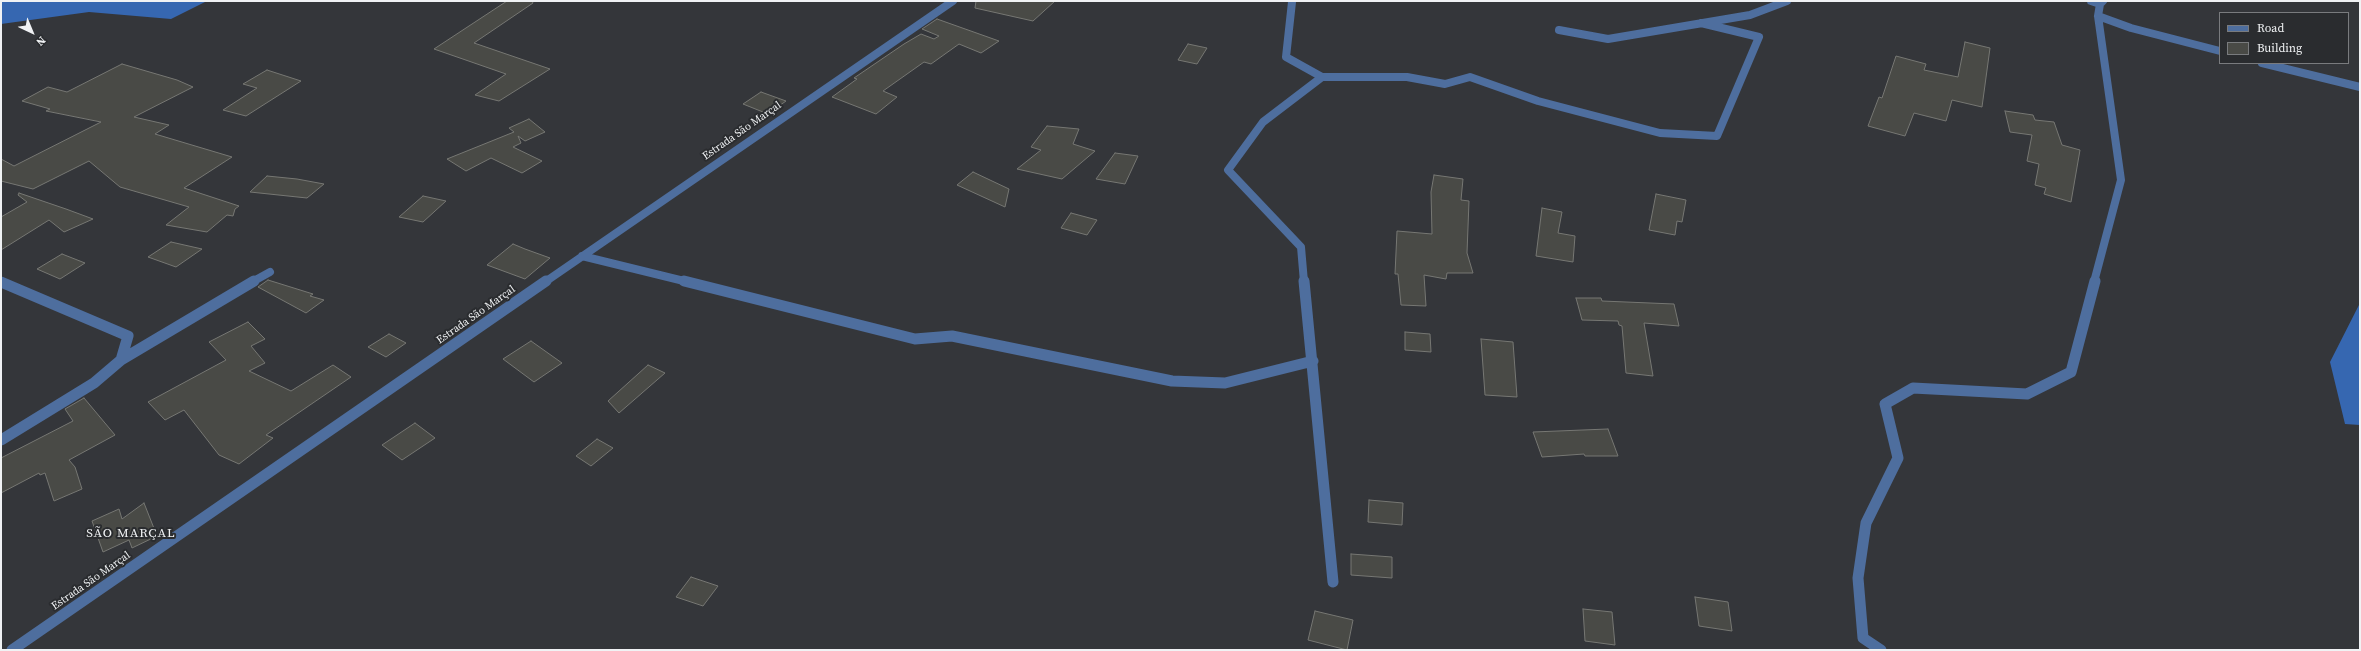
<!DOCTYPE html>
<meta charset="utf-8">
<style>
body{margin:0}
#map{position:relative;width:2361px;height:651px;overflow:hidden;background:#34363a;font-family:"Source Serif 4",serif}
canvas{display:block}
.frame{position:absolute;inset:0;border:2px solid #f0f2f4;pointer-events:none}
.legend{position:absolute;left:2219px;top:12px;width:130px;height:52px;box-sizing:border-box;background:#2a2c2f;border:1px solid #797b7e;margin:0;padding:5px 7px;list-style:none;font-size:12px;color:#f0f2f4}
.legend li{display:flex;align-items:center;gap:8px;height:20px}
.legend b{width:20px;border:1px solid #797b7e}
.north{position:absolute;left:12px;top:12px;width:40px;height:40px;-webkit-text-stroke:3px #2a2c2f;paint-order:stroke;rotate:136deg;font-size:11px;font-weight:700;line-height:16px;text-align:center;color:#f0f2f4}
.north::after{content:'';display:block;margin:auto;width:14px;height:18px;background:#f0f2f4;clip-path:polygon(50% 0,100% 100%,50% 72%,0 100%)}
</style>
<div id="map">
<canvas width="2361" height="651"></canvas>
<div class="frame"></div>
<ul class="legend">
<li><b style="height:5px;background:#4e6e9e"></b>Road</li>
<li><b style="height:11px;background:#494a46"></b>Building</li>
</ul>
<div class="north">N</div>
</div>
<script>
const c = document.querySelector('canvas').getContext('2d');
c.lineJoin = 'round';
function fill(path, color) { c.fillStyle = color; c.fill(path, 'evenodd'); }
const shape = rows => new Path2D(rows.map(r => 'M' + r).join(''));
function strokePath(path, color, width, dash) { c.strokeStyle = color; c.lineWidth = width; c.lineCap = dash ? 'butt' : 'round'; c.setLineDash(dash || []); c.stroke(path); }
function label(font, color, halo, rows, align = 'center') {
  c.font = font + ' "Source Serif 4",serif'; c.lineWidth = 4; c.setLineDash([]); c.textBaseline = 'middle'; c.strokeStyle = halo; c.fillStyle = color; for (const [text, x, y, turn = 0] of rows) {
    c.save(); c.translate(x, y); c.rotate((+turn || 0) * Math.PI / 180); c.textAlign = isNaN(turn) ? turn : align; if (halo) c.strokeText(text, 0, 0); c.fillText(text, 0, 0); c.restore();
  }
}
fill(shape([
 [1,1,207,1,171,19,89,12,1,24],
 [2360,303,2360,425,2345,424,2330,362]
]), '#3667b1');
const building = shape([
 [507,1,532,1,533,3,474,43,550,69,499,101,475,95,506,74,434,49,507,1],
 [976,1,1055,1,1033,21,975,8,976,1],
 [937,19,999,41,981,53,959,44,931,64,924,62,883,91,897,97,876,114,832,97,857,79,854,78,904,44,921,34,934,39,939,36,922,29,937,19],
 [1965,42,1990,48,1982,107,1952,100,1946,121,1914,113,1905,136,1868,126,1879,97,1882,98,1896,56,1926,64,1924,70,1958,77,1965,42],
 [1188,44,1207,48,1197,64,1178,60,1188,44],
 [122,64,177,80,193,87,134,117,169,125,155,134,232,157,184,188,239,206,235,209,233,216,227,215,207,232,166,225,189,207,120,187,89,161,33,189,1,181,1,159,14,166,101,122,46,111,50,109,22,101,48,87,67,92,122,64],
 [267,70,301,81,246,116,223,110,257,88,243,84,267,70],
 [761,92,786,101,768,114,743,104,761,92],
 [2005,111,2033,115,2035,120,2054,122,2062,145,2080,150,2071,202,2044,194,2046,188,2035,185,2039,164,2027,161,2032,135,2010,132,2005,111],
 [529,119,545,132,525,141,518,136,521,143,513,147,542,161,522,173,491,158,466,171,447,159,514,132,509,128,529,119],
 [1047,126,1079,129,1073,144,1095,151,1062,179,1017,169,1041,150,1031,147,1047,126],
 [1115,153,1138,156,1125,184,1096,179,1115,153],
 [973,172,1009,189,1005,207,957,185,973,172],
 [1434,175,1463,179,1461,200,1469,201,1467,253,1473,273,1447,273,1446,279,1424,275,1426,306,1401,305,1398,274,1395,274,1397,231,1432,234,1431,192,1434,175],
 [267,176,297,179,324,184,307,198,250,192,267,176],
 [19,193,66,209,93,219,64,232,49,220,1,250,1,217,27,202,18,195,19,193],
 [1656,194,1686,200,1682,222,1677,221,1675,235,1649,230,1656,194],
 [423,196,446,201,423,222,399,217,423,196],
 [1542,208,1562,212,1558,233,1575,236,1573,262,1536,256,1542,208],
 [1071,213,1097,220,1087,235,1061,228,1071,213],
 [171,242,202,249,176,267,148,257,171,242],
 [513,244,525,249,550,258,525,279,487,265,513,244],
 [62,254,85,263,60,279,37,269,62,254],
 [268,280,313,294,310,296,324,300,306,313,258,287,268,280],
 [1576,298,1601,298,1602,301,1674,304,1679,326,1644,323,1653,376,1626,373,1622,326,1619,325,1618,321,1582,320,1576,298],
 [248,322,265,339,251,346,265,363,249,371,291,391,333,365,351,377,266,435,273,438,239,464,219,455,184,410,165,420,148,402,226,360,209,342,248,322],
 [1405,332,1430,334,1431,352,1405,350,1405,332],
 [389,334,406,343,386,357,368,347,389,334],
 [1481,339,1513,342,1517,397,1485,395,1481,339],
 [531,341,562,363,534,382,503,359,531,341],
 [648,365,665,373,619,413,608,401,648,365],
 [84,398,115,435,69,460,75,467,82,489,54,501,45,473,40,475,39,473,1,493,1,458,73,421,65,409,84,398],
 [415,423,435,438,402,460,382,445,415,423],
 [1608,429,1618,456,1585,456,1584,454,1542,457,1533,432,1608,429],
 [597,439,613,448,591,466,576,456,597,439],
 [1369,500,1403,503,1402,525,1368,522,1369,500],
 [144,503,157,536,132,548,129,540,103,552,92,521,119,509,122,519,144,503],
 [1351,554,1392,557,1392,578,1351,575,1351,554],
 [691,577,718,586,703,606,676,597,691,577],
 [1695,597,1728,602,1732,631,1699,626,1695,597],
 [1583,609,1612,612,1615,645,1585,641,1583,609],
 [1315,611,1353,620,1347,650,1308,640,1315,611]
]);
fill(building, '#494a46');
strokePath(building, '#767773', 1);
strokePath(shape([
 [2091,1,2100,4],
 [1292,2,1286,57,1322,77],
 [2098,16,2131,28,2220,51],
 [1559,30,1608,39,1750,15,1787,1],
 [2262,63,2360,87],
 [582,256,688,282],
 [252,282,270,272],
 [545,282,953,1],
 [1304,282,1301,247,1228,170,1263,122,1322,77,1407,77,1445,84,1470,77,1538,101,1660,133,1717,136,1759,37,1701,23],
 [2094,282,2121,180,2098,16,2100,4,2103,1]
]), '#4e6e9e', 8);
strokePath(shape([
 [684,281,915,339,952,336,1172,381,1225,383,1313,361],
 [1304,281,1333,582],
 [1,282,128,336,121,360,94,383,1,440],
 [121,360,254,281],
 [12,650,546,281],
 [1881,650,1863,638,1858,578,1866,523,1898,458,1885,404,1913,388,2027,394,2071,372,2095,281]
]), '#4e6e9e', 11);
label('11px', '#f0f2f4', '#2a2c2f', [
 ["Estrada São Marçal",742,131,-35],
 ["Estrada São Marçal",476,315,-35],
 ["Estrada São Marçal",91,581,-35]
]);
c.letterSpacing = '1px';
label('13px', '#f0f2f4', '#2a2c2f', [
 ["SÃO MARÇAL",131,534]
]);
c.letterSpacing = '0px';
</script>
